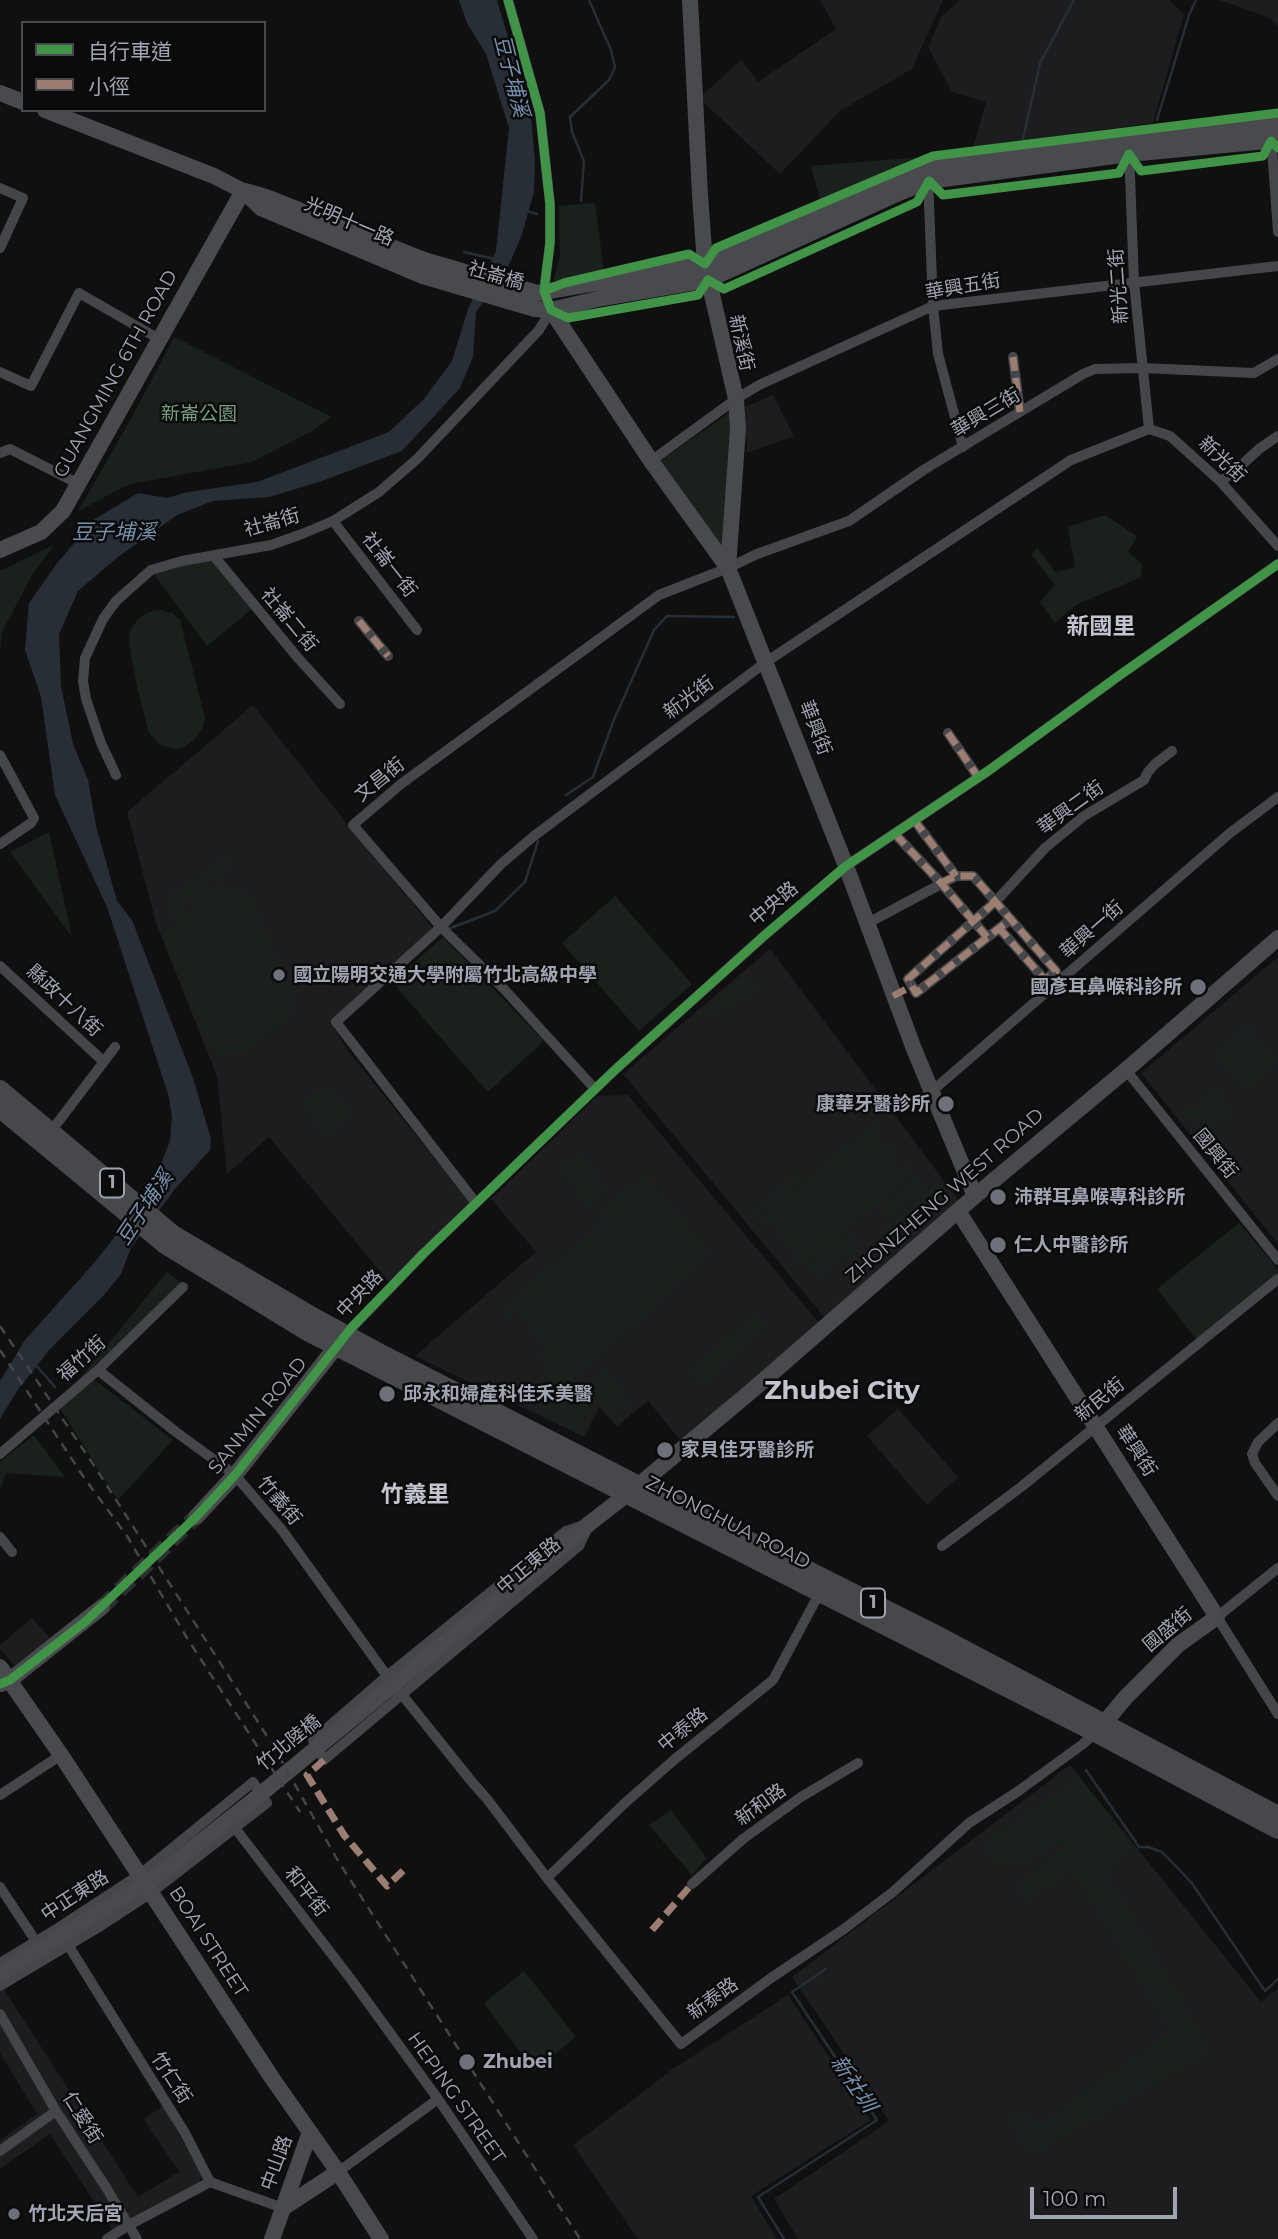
<!DOCTYPE html>
<meta charset="utf-8">
<style>
body{margin:0}
#map{position:relative;width:1278px;height:2239px;overflow:hidden;background:#101011;font-family:Montserrat,"Noto Sans TC",sans-serif}
canvas{display:block}
.legend{position:absolute;left:21px;top:21px;width:245px;height:91px;box-sizing:border-box;background:#0b0b0c;border:2px solid #47494e;margin:0;padding:9px 12px;list-style:none;font-size:21px;color:#a1a5b2}
.legend li{display:flex;align-items:center;gap:14px;height:35px}
.legend b{width:35px;border:2px solid #47494e}
.scale{position:absolute;left:1030px;top:2187px;width:147px;height:32px;box-sizing:border-box;border:4px solid #a1a5b2;border-top:0;padding-left:9px;font-size:21px;line-height:24px;white-space:nowrap;color:#a1a5b2;-webkit-text-stroke:5px #0b0b0c;paint-order:stroke}
</style>
<div id="map">
<canvas width="1278" height="2239"></canvas>
<ul class="legend">
<li><b style="height:9px;background:#419447"></b>自行車道</li>
<li><b style="height:9px;background:#9b7d72"></b>小徑</li>
</ul>
<div class="scale">100 m</div>
</div>
<script>
const c = document.querySelector('canvas').getContext('2d');
c.lineJoin = 'round';
function fill(path, color) { c.fillStyle = color; c.fill(path, 'evenodd'); }
const shape = rows => new Path2D(rows.map(r => 'M' + r).join(''));
function strokePath(path, color, width, dash) { c.strokeStyle = color; c.lineWidth = width; c.lineCap = dash ? 'butt' : 'round'; c.setLineDash(dash || []); c.stroke(path); }
function label(font, color, halo, rows, align = 'center') {
  c.font = font + ' Montserrat,"Noto Sans TC",sans-serif'; c.lineWidth = 5; c.setLineDash([]); c.textBaseline = 'middle'; c.strokeStyle = halo; c.fillStyle = color; for (const [text, x, y, turn = 0] of rows) {
    c.save(); c.translate(x, y); c.rotate((+turn || 0) * Math.PI / 180); c.textAlign = isNaN(turn) ? turn : align; if (halo) c.strokeText(text, 0, 0); c.fillText(text, 0, 0); c.restore();
  }
}
fill(shape([
 [820,0,943,0,912,69,840,111,780,174,699,98,741,60,758,82,836,29],
 [960,0,1169,0,1184,14,1153,123,973,147,986,102,952,92,928,47,941,17],
 [1219,0,1278,0,1278,27,1270,18],
 [773,395,794,436,747,453,745,407],
 [253,705,358,838,433,928,330,1022,349,1052,471,1204,389,1282,269,1137,227,1174,217,1076,156,923,127,812],
 [770,949,959,1201,825,1318,623,1074],
 [1278,957,1278,1244,1141,1073],
 [628,1095,819,1323,682,1442,648,1401,617,1426,599,1407,584,1437,415,1356,536,1252,491,1199,597,1096],
 [898,1409,958,1477,927,1505,867,1436],
 [32,1618,51,1639,16,1667,0,1649,0,1645],
 [1070,1765,1261,2002,1278,1988,1278,2239,798,2239,774,2199,889,2121,792,1977],
 [3,1988,138,2197,179,2172,144,2119,163,2106,202,2175,199,2184,113,2231,50,2134,0,2169,0,2140,37,2114,0,2053,0,1990],
 [788,1995,871,2120,751,2196,777,2239,638,2239,573,2145,673,2069]
]), '#1d1d1f');
fill(shape([
 [921,157,820,199,811,166],
 [595,203,604,271,567,281,553,281,560,257,559,206],
 [174,337,332,417,312,431,252,462,130,484,78,511,132,417],
 [733,410,725,555,659,462],
 [1105,515,1137,536,1128,552,1142,564,1141,577,1076,605,1055,623,1040,602,1055,585,1032,555,1037,547,1055,572,1075,568,1068,527],
 [54,545,32,575,2,632,0,652,0,571],
 [214,556,254,607,207,646,151,570],
 [160,610,172,613,180,620,205,718,202,729,195,739,184,747,175,749,161,745,149,733,137,687,129,643,130,631,137,620,148,612],
 [49,832,72,937,10,852],
 [227,854,234,864,186,900,179,891],
 [217,885,239,887,251,897,298,1008,247,1049,236,1054,232,1049,216,1057,161,933,178,925,164,895,176,890,191,922,194,906,201,895],
 [615,896,692,984,639,1031,562,943],
 [443,937,544,1041,488,1092,392,982],
 [746,974,763,994,754,992,740,998,709,1020,703,1012],
 [1247,1024,1278,1060,1244,1089,1214,1053],
 [328,1083,352,1115,326,1136,301,1104],
 [1214,1087,1233,1110,1204,1135,1184,1112,1190,1107,1193,1110,1199,1108,1201,1105,1200,1098],
 [878,1120,883,1126,871,1137,893,1149,898,1159,895,1173,907,1164,914,1172,799,1269,793,1261,803,1253,792,1249,782,1241,777,1233,775,1218,763,1227,758,1221],
 [579,1153,608,1188,588,1205,559,1170],
 [799,1172,804,1178,753,1219,748,1213],
 [647,1174,709,1254,603,1353,560,1390,590,1405,578,1431,533,1410,546,1384,558,1389,541,1370,547,1364,538,1355,552,1343,537,1339,528,1331,523,1307,510,1318,502,1308,606,1221,600,1213],
 [916,1178,924,1189,888,1218,880,1207],
 [939,1183,951,1198,893,1248,880,1233],
 [1239,1223,1278,1269,1278,1274,1197,1340,1157,1289],
 [850,1232,860,1244,818,1279,808,1267],
 [167,1272,181,1283,72,1388],
 [754,1315,766,1328,699,1386,688,1372],
 [605,1370,630,1402,611,1416,586,1384],
 [88,1380,96,1381,173,1440,118,1500,60,1408],
 [34,1435,65,1477,6,1473,0,1490,0,1462],
 [1080,1777,1131,1849,1107,1873,1210,2050,1031,2155,1005,2116,1018,2108,1040,2125,1171,2032,1073,1870,1028,1900,1015,1887,1067,1846,1065,1839,1025,1864,1002,1865,982,1846],
 [671,1810,707,1858,692,1875,649,1825],
 [524,1971,576,2037,534,2071,484,2003]
]), '#1a211c');
fill(shape([
 [459,0,497,0,531,116,535,161,534,192,522,234,509,265,476,312,473,357,460,388,402,451,322,481,269,497,213,501,177,515,118,557,78,591,59,634,61,686,73,744,88,780,96,826,117,901,132,920,193,1078,211,1139,210,1150,175,1189,131,1248,121,1274,104,1295,50,1349,17,1391,0,1419,0,1381,25,1340,95,1262,119,1231,157,1174,170,1141,172,1117,169,1097,107,907,55,795,41,697,25,650,29,603,58,562,95,519,138,493,167,498,188,492,257,482,389,432,424,399,452,361,468,309,496,251,509,128,486,54,467,23]
]), '#282e35');
strokePath(shape([
 [1157,120,1189,15,1196,0],
 [1023,139,1040,63,1074,0],
 [581,201,584,161,572,132,570,117,609,80,615,67,611,50,589,0],
 [527,211,537,214],
 [464,252,495,259],
 [566,795,593,777,613,722,654,630,667,616,734,617],
 [448,929,495,911,525,882,538,841],
 [35,1364,55,1387],
 [1086,1770,1139,1847,1148,1847,1162,1852,1191,1882,1265,1991,1278,1979],
 [784,2239,758,2197,877,2120,792,1992,826,1969]
]), '#282e35', 2.5);
strokePath(shape([
 [102,1607,196,1517]
]), '#2d2e31', 16, [16, 8]);
strokePath(shape([
 [1271,135,1278,232],
 [1129,149,1134,282,1149,429],
 [928,177,933,306,938,354,963,447],
 [0,188,23,198,0,248],
 [1013,357,1020,412],
 [0,372,31,386,79,293,159,339],
 [0,453,10,449,79,484],
 [651,461,736,399,759,385,933,306,1278,266],
 [1220,481,1232,474,1259,449,1278,436],
 [333,521,417,630],
 [214,556,298,658,340,704],
 [359,621,388,656],
 [948,733,978,777],
 [0,755,34,818,31,823,0,844],
 [116,775,101,743,86,699,83,681,85,658,103,619,116,601,151,570,182,561,271,545,302,534,333,521,379,492,417,459,539,330,551,310,544,291,550,243,550,204,540,113,508,0],
 [914,820,956,876],
 [895,834,941,883,987,937],
 [1011,919,916,993,908,979,996,901,1045,848,1084,816,1144,780,1148,772,1155,764,1172,751],
 [866,924,956,876,973,876,1056,971,1045,980,999,928],
 [0,966,103,1061],
 [1126,1070,1278,1260],
 [595,1089,504,989,441,927,353,825,401,784,659,595,728,568,757,554,849,521,925,469,1083,374,1095,369,1143,368,1254,373,1278,359],
 [931,1092,1230,833,1278,797],
 [49,1134,115,1047],
 [476,1203,336,1022,441,927,501,864,534,836,766,662,1003,505,1071,460,1149,429,1170,436,1220,481,1278,546],
 [346,1334,423,1254,616,1069,765,935,846,866,988,771,1120,675,1278,564],
 [98,1370,176,1432,235,1475,282,1530,387,1676,472,1782,487,1799,547,1878,681,2044,771,1978,844,1929,893,1892,969,1823,1017,1792,1083,1744,1097,1731],
 [1278,1423,1258,1442,1252,1454,1255,1463,1278,1496],
 [0,1454,98,1370,183,1287],
 [590,1523,579,1546,324,1760,313,1740,387,1676,566,1531,590,1523],
 [0,1537,12,1552],
 [942,1546,1021,1487,1278,1279],
 [1278,1568,1217,1617,1278,1714],
 [0,1795,61,1755],
 [235,1828,350,1978,438,2099,533,2239],
 [547,1878,625,1803,675,1759,773,1680,819,1594],
 [692,1884,743,1839,801,1797,858,1763],
 [0,1887,39,1946],
 [65,1940,185,2133,210,2182,283,2208],
 [0,1963,58,1928,139,1875,253,1782,267,1803,151,1893,99,1927,0,1986],
 [0,2014,56,2111,107,2189,137,2239],
 [0,2151,56,2111],
 [338,2172,438,2099],
 [107,2239,129,2225,210,2182]
]), '#454649', 10);
strokePath(shape([
 [690,0,700,195,705,264,736,399,738,429,728,568],
 [0,93,23,102],
 [45,110,214,176,243,191,261,208,423,276,535,309,551,310,602,298,708,280,901,192,929,181,1129,154,1278,140],
 [245,191,266,197,424,260,537,293,705,264,927,166,1128,141,1278,125],
 [551,310,651,461,728,568,846,866,914,1049,975,1196],
 [0,550,41,532,63,511,243,191],
 [958,1211,1217,1617,1178,1645,1126,1697,1105,1722],
 [196,1517,235,1475,343,1338],
 [0,1667,61,1755,272,2078,338,2172,381,2239],
 [1,1684,10,1680,102,1607],
 [0,1974,157,1876,251,1802,590,1523,639,1485,756,1387,975,1196,1126,1070,1278,938],
 [283,2208,338,2172],
 [272,2239,310,2132]
]), '#494a4d', 16);
strokePath(shape([
 [0,1089,173,1234,316,1318,375,1350,639,1485,936,1634,1278,1815],
 [0,1109,165,1245,309,1333,1095,1733,1278,1830]
]), '#47484b', 18);
strokePath(shape([
 [0,1326,97,1470,272,1744,337,1859,580,2239],
 [0,1350,85,1479,127,1536,187,1638,300,1812]
]), '#454649', 2.5, [9, 7]);
strokePath(shape([
 [1013,357,1020,412],
 [359,621,388,656],
 [948,733,978,777],
 [914,820,956,876],
 [895,834,941,883,987,937],
 [941,883,956,876,973,876,1056,971,1045,980,999,928],
 [996,901,908,979,916,993,1011,919],
 [893,996,912,986],
 [324,1760,307,1775,344,1835,387,1886,405,1869],
 [652,1930,692,1884]
]), '#9b7d72', 7, [14, 7]);
strokePath(shape([
 [508,0,540,113,550,204,550,243,544,291,551,310,568,318,698,295,708,280,724,289,917,202,929,181,943,195,1119,173,1129,154,1141,171,1263,156,1271,141,1278,148],
 [544,291,564,283,689,254,705,264,716,248,933,156,1278,113],
 [0,1684,10,1680,86,1621,196,1517,235,1475,352,1327,423,1254,616,1069,765,935,846,866,988,771,1120,675,1278,564]
]), '#419447', 9);
for (const [x, y, r, color] of [
 [279,975,7,"#6e717a"],
 [1198,987,9,"#6e717a"],
 [946,1104,9,"#6e717a"],
 [998,1197,9,"#6e717a"],
 [998,1245,9,"#6e717a"],
 [387,1394,9,"#6e717a"],
 [665,1450,9,"#6e717a"],
 [467,2062,9,"#6e717a"],
 [14,2214,7,"#6e717a"]
]) { const dot = new Path2D(); dot.arc(x, y, r, 0, 2 * Math.PI); c.fillStyle = color; c.fill(dot); strokePath(dot, '#0b0b0c', 2.5); }
for (const [x, y, w] of [
 [112,1183,24],
 [873,1603,24]
]) { const box = new Path2D(); box.roundRect(x - w / 2, y - 14.5, w, 29, 5); c.fillStyle = '#0b0b0c'; c.fill(box); strokePath(box, '#a1a5b2', 2); }
label('bold 18px', '#a1a5b2', null, [
 ["1",112,1183],
 ["1",873,1603]
]);
label('19px', '#a1a5b2', '#0b0b0c', [
 ["光明十一路",349,222,23],
 ["社崙橋",496,276,16],
 ["新光二街",1119,286,-94],
 ["華興五街",963,287,-10],
 ["新溪街",741,343,78],
 ["GUANGMING 6TH ROAD",116,374,-61],
 ["華興三街",986,413,-31],
 ["新光街",1222,460,44],
 ["社崙街",272,523,-16],
 ["社崙一街",389,565,52],
 ["社崙二街",289,620,50],
 ["新光街",689,698,-37],
 ["華興街",815,728,69],
 ["文昌街",380,780,-39],
 ["華興二街",1071,808,-36],
 ["中央路",774,904,-40],
 ["華興一街",1092,930,-41],
 ["縣政十八街",64,1001,43],
 ["國興街",1215,1154,51],
 ["ZHONZHENG WEST ROAD",945,1196,-41],
 ["中央路",360,1294,-46],
 ["福竹街",82,1359,-42],
 ["新民街",1100,1400,-39],
 ["SANMIN ROAD",258,1416,-51],
 ["華興街",1136,1451,57],
 ["竹義街",279,1501,50],
 ["ZHONGHUA ROAD",728,1523,27],
 ["中正東路",529,1566,-40],
 ["國盛街",1168,1630,-40],
 ["中泰路",683,1730,-39],
 ["竹北陸橋",289,1743,-39],
 ["新和路",761,1805,-36],
 ["和平街",306,1892,52],
 ["中正東路",75,1896,-33],
 ["BOAI STREET",208,1942,57],
 ["新泰路",713,1999,-36],
 ["竹仁街",171,2078,57],
 ["HEPING STREET",456,2098,55],
 ["仁愛街",82,2118,58],
 ["中山路",277,2163,-70]
]);
label('19px', '#799d7f', '#0b0b0c', [
 ["新崙公園",199,414]
]);
label('bold 19px', '#a1a5b2', '#0b0b0c', [
 ["國立陽明交通大學附屬竹北高級中學",293,975],
 ["國彥耳鼻喉科診所",1182,987,"right"],
 ["康華牙醫診所",930,1104,"right"],
 ["沛群耳鼻喉專科診所",1014,1197],
 ["仁人中醫診所",1014,1245],
 ["邱永和婦產科佳禾美醫",403,1394],
 ["家貝佳牙醫診所",681,1450],
 ["Zhubei",483,2062],
 ["竹北天后宮",28,2214]
], 'left');
label('italic 21px', '#788fad', '#0b0b0c', [
 ["豆子埔溪",511,76,76],
 ["豆子埔溪",114,533],
 ["豆子埔溪",145,1208,-56],
 ["新社圳",853,2084,56]
]);
label('bold 23px', '#c2c4ce', '#0b0b0c', [
 ["新國里",1101,627],
 ["竹義里",415,1495]
]);
label('bold 26px', '#c2c4ce', '#0b0b0c', [
 ["Zhubei City",842,1391]
]);
</script>
